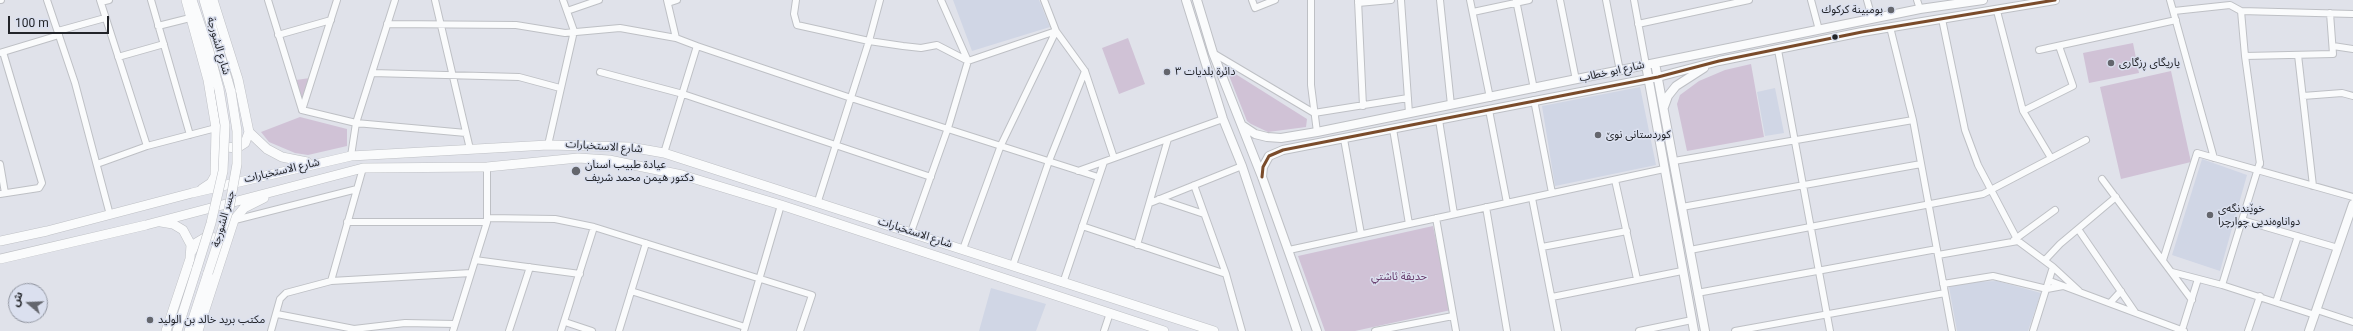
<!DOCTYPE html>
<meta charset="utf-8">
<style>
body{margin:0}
#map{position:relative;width:2353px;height:331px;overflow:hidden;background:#e0e2ea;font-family:Roboto,"Noto Sans Arabic",sans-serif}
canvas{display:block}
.north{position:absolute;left:8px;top:283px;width:40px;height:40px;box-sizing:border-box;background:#dbe0ef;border:1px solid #9195a0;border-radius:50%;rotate:289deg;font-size:11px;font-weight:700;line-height:16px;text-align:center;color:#222429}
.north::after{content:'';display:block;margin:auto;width:14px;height:18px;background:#64666d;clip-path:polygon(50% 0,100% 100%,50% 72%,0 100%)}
.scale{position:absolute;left:8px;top:16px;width:101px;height:18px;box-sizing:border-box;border:2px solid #222429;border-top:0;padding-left:5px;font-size:12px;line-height:14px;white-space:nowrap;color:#222429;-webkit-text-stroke:3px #dbe0ef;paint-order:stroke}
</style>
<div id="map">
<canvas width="2353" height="331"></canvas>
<div class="north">ش</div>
<div class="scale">100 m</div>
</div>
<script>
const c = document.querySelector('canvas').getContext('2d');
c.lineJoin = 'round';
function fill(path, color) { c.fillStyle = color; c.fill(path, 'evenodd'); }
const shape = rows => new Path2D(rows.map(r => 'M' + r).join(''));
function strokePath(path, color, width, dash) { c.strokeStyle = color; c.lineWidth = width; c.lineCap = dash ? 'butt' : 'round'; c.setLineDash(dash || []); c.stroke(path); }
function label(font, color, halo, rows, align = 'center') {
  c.font = font + ' Roboto,"Noto Sans Arabic",sans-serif'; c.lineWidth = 3; c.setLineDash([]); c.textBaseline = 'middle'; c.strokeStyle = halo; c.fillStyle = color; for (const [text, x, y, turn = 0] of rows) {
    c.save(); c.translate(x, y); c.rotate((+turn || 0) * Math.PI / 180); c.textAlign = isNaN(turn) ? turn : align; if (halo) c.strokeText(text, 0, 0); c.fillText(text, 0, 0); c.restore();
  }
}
fill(shape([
 [953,0,1039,0,1050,27,972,51],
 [1640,87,1656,165,1555,186,1542,106],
 [1775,88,1784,133,1765,136,1757,92],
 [2202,159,2247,175,2220,271,2172,255],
 [1997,281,2041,293,2028,331,1957,331,1949,287,1969,282],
 [991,288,1046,304,1036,331,979,331]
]), '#d0d6e5');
fill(shape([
 [1128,38,1145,84,1119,94,1102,48],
 [2133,43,2139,73,2089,83,2083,53],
 [1751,64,1764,137,1687,151,1677,104,1680,95,1699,81,1725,70],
 [1226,68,1307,119,1306,127,1268,132,1251,124,1247,121],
 [2171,71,2191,162,2121,179,2100,87],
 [310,78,302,100,296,80],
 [300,117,347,129,347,146,308,155,295,153,269,142,261,132],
 [1433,226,1451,310,1355,331,1325,331,1298,256]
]), '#d0c2d6');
const street = shape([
 [0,0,1,0],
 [47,0,75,83,110,215],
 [100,0,147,146],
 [151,0,190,135],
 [268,0,302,110],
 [435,0,470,149],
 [796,0,794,14,797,25,869,41,903,46,921,48,937,45,968,61,1056,31,1085,71,1114,158],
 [1252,0,1255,8,1275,0],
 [1311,0,1311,85,1317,132],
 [1358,0,1363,106],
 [1401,0,1409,113],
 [1440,0,1451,105],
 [1470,0,1490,98],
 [1516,0,1534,89],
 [1560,0,1576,80],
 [1606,0,1620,71],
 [1634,0,1646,65],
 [1811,0,1819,30],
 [1867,0,1872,18],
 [1917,0,1920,9],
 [2170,0,2214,158],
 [101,2,109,0],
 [668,3,677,0],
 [1358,3,1391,0],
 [567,11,599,0],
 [1997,11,2023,111,2051,158],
 [2174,11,2230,5,2241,11,2245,56,2333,54,2330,13],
 [2241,11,2353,14],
 [1473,12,1529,0],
 [1942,19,1965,130,1978,165,2018,241,2053,267,2079,291],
 [387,24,516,25,565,33,620,28,676,38],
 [1638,24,1749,0],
 [158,26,190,18],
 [1890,27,1913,120,1952,331],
 [58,31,105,18],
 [278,35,331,20],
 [697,46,851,98,1098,177],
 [2333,46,2353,49],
 [1778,50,1830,331],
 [2039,50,2176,20],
 [0,53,59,35],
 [1213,53,1314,113,1408,98],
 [2298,55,2313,186],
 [2245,56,2260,164],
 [118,57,164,44],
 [600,72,683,94,931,177],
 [372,73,519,77,560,88],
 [2303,96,2342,93,2353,96],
 [1534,100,1552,193],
 [302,110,356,123,466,133],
 [302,110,337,0],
 [1489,110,1507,203],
 [2023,111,2073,86,2059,46],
 [1439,120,1454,214],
 [1393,129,1409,224],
 [1344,139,1361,234],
 [548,145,574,31,563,0],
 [664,153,697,46,676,38,667,0],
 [351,156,356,123,395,0],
 [1674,161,1913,120],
 [0,164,5,193],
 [97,164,147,146,216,128],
 [1078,171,1223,119],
 [2102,179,2192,300],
 [1615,180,1637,279],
 [1194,185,1226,274,1242,331],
 [0,194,39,188,42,183,3,52],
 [1532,198,1558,331],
 [1159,199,1204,214],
 [818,201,869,41,880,0],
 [1150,203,1242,166],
 [1486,207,1507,331],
 [1682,207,1921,164],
 [487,218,555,219,594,227,812,295,800,331],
 [1436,218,1456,331],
 [235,220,357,189],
 [2242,220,2338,248],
 [347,222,487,222],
 [1082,226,1226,274],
 [2078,229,2135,312],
 [911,232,948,128,968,61,941,0],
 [2014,240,2055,210],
 [1137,245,1168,139],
 [1542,247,1627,231],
 [963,249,1001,145,1056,31,1044,0],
 [1289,250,1664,169],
 [1690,250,1983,194,2086,140],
 [1938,255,2018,241],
 [475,260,580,274],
 [2045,260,2060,244,2116,197],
 [2163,260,2197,153,2353,197],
 [1013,265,1049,161,1085,71],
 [2172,272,2222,285,2315,315],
 [331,281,363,168],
 [2050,281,2184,331],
 [1063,283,1104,162],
 [1943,284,1993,276,2047,289,2063,286],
 [2222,285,2260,162],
 [631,291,745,327],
 [1697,293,1937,249],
 [1552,297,1682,271],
 [2276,302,2298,236],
 [2110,303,2121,291],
 [2317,310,2353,322],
 [277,314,354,329,405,323,455,324],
 [565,322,592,331],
 [2182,330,2198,279],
 [271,331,280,299,286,293,331,281,471,273],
 [453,331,487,222,487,167],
 [509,331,530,267],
 [561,331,594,227],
 [619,331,646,243],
 [744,331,781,205],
 [1104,331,1110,313],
 [1375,331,1453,316],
 [1639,331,1692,320],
 [1735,331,1945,293],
 [2033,331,2053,267],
 [2248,331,2260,296]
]);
const secondary = shape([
 [1186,0,1223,119,1242,166,1297,331],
 [1197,0,1213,53,1262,177,1317,331],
 [1655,63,1705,331],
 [1646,65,1694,331],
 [1664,107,1668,96,1676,86,1704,68],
 [1243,126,1255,134,1267,137,1281,138,1317,132,1920,9,1983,0],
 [1262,177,1263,167,1269,156,1283,150,1658,77,1719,61,1862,32,2055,0],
 [2309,331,2353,204]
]);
const primary = shape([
 [186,0,208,80,216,128,215,176,211,183,202,189],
 [192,0,209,51,219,89],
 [204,0,231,92],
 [213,0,238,79,249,132,267,149,282,157,307,162],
 [220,140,226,147,237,148,245,143,249,132],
 [161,222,173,224,183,230,191,245,190,259,166,331],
 [0,241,47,231,192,193,351,156,548,145,630,147,664,153,1214,331],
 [192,251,196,243,206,237,217,238,224,242],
 [0,259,146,225,363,168,487,167,578,158,609,160,682,175,781,205,1164,331],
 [177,331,197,268],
 [189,331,208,273],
 [198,331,234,220,244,208,264,198]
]);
strokePath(street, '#bec0c5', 8);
strokePath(secondary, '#bec0c5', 10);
strokePath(primary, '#bec0c5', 10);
strokePath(street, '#fafbfc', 6);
strokePath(secondary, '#fafbfc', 8);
strokePath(primary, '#fafbfc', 9);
const primaryBridge = shape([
 [197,268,211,223,223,171,225,125,219,89],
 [208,273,229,209,237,164,237,131,231,92]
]);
strokePath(primaryBridge, '#bec0c5', 10, []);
strokePath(primaryBridge, '#fafbfc', 9);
strokePath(shape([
 [1262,177,1263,167,1269,156,1283,150,1658,77,1719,61,1862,32,2055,0]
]), '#7a4b2a', 3);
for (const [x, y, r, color] of [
 [1891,10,4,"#64666d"],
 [1835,37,3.5,"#222429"],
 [2111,63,4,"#64666d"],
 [1167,72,4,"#64666d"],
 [1598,135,4,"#64666d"],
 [576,171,5,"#64666d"],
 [2210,215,4,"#64666d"],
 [150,320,4,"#64666d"]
]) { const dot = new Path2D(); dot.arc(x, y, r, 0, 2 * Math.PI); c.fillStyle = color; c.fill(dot); strokePath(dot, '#dbe0ef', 1.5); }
label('11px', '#222429', '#dbe0ef', [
 ["بومبينة كركوك",1883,10,"right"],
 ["یاریگای ڕزگاری",2119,63],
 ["دائرة بلديات ٣",1175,72],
 ["کوردستانی نوێ",1606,135],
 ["عيادة طبيب اسنان",585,165],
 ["دكتور هيمن محمد شريف",585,178],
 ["خوێندنگەی",2218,209],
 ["دواناوەندیی چوارچرا",2218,222],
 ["مكتب بريد خالد بن الوليد",158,320]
], 'left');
label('11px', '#222429', '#dbe0ef', [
 ["شارع الشورجة",218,46,74],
 ["شارع ابو خطاب",1612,72,-12],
 ["شارع الاستخبارات",604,147,4],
 ["شارع الاستخبارات",282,171,-13],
 ["جسر الشورجة",224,219,-74],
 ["شارع الاستخبارات",915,233,18]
]);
label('11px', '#673b6c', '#dbe0ef', [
 ["حديقة ئاشتي",1399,277]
]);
</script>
